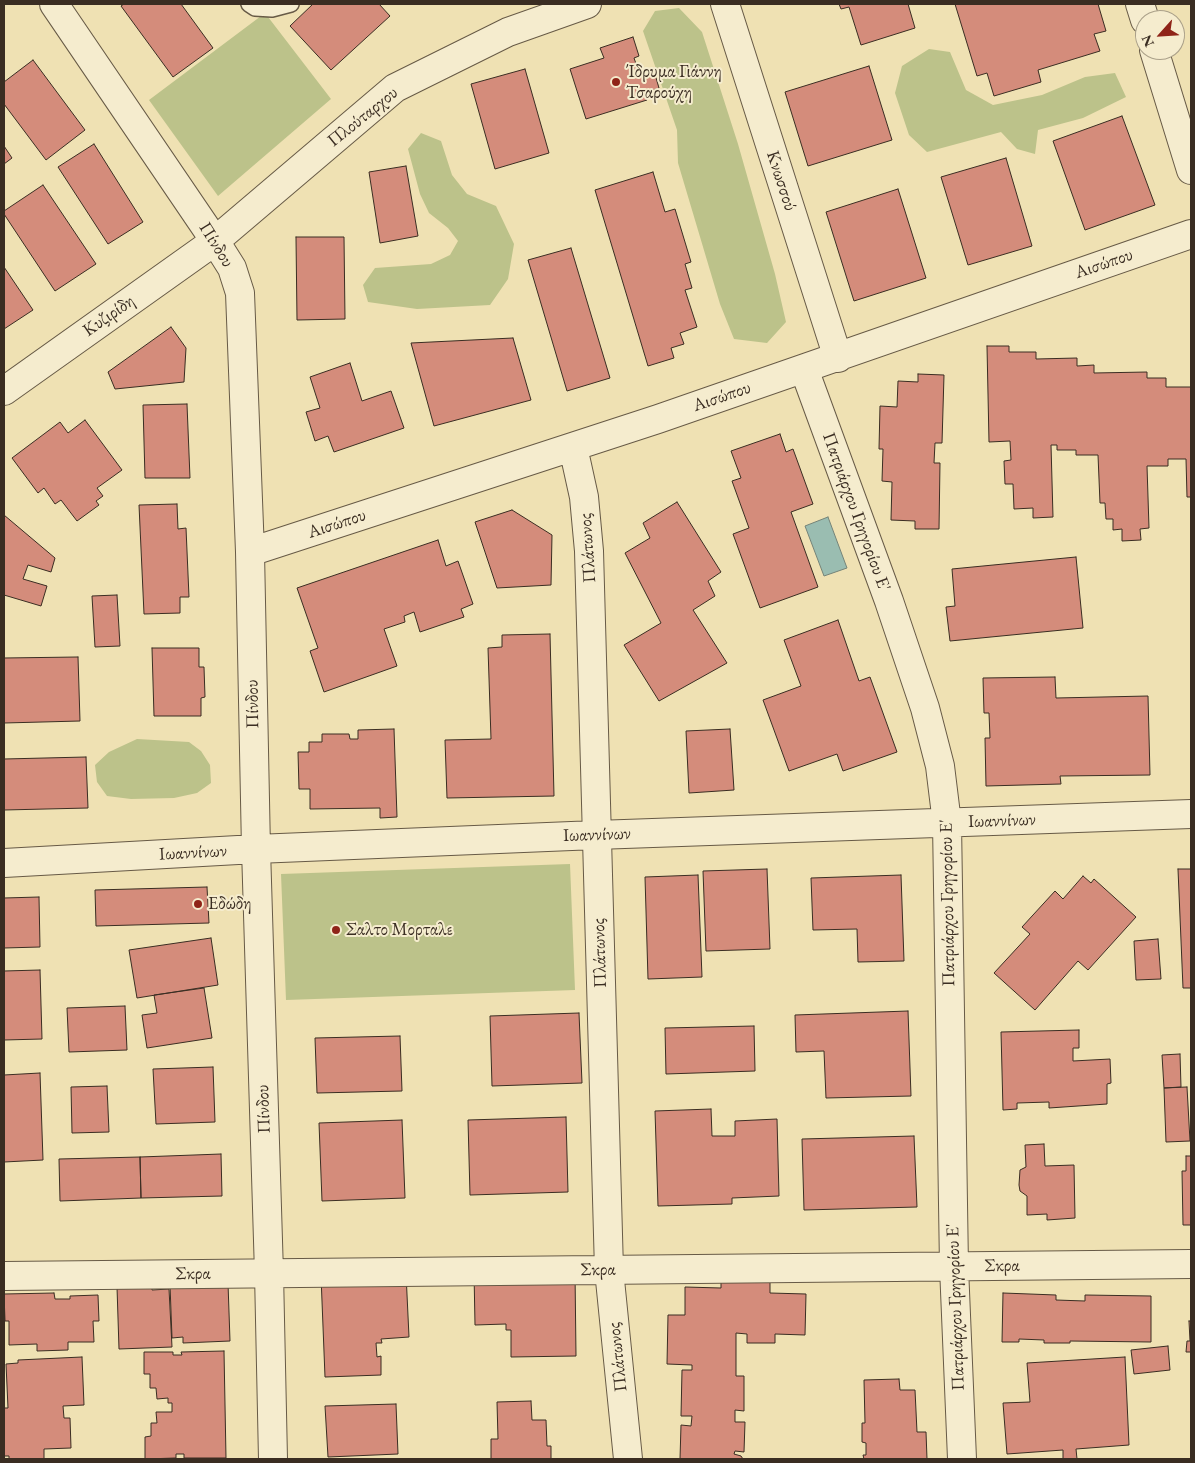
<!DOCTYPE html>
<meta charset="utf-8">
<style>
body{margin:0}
#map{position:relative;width:1195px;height:1463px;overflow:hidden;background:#efe1b3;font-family:"EB Garamond",serif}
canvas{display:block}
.frame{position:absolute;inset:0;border:5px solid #3a2d22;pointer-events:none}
.north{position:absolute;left:1135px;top:10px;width:50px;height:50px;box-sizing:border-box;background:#f5ecce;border:1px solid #aaa089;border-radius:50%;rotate:244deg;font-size:14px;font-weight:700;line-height:20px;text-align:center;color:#3a2d22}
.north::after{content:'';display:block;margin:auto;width:18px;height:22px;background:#8f2418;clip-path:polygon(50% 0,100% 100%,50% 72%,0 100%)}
</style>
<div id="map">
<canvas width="1195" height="1463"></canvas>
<div class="frame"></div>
<div class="north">N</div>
</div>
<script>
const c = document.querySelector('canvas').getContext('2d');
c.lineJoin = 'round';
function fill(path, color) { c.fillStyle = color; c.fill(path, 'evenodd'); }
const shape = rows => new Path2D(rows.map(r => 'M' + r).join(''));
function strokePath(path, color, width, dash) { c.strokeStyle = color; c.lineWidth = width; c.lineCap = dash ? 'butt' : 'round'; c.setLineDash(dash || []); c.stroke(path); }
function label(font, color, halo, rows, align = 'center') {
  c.font = font + ' "EB Garamond",serif'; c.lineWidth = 4; c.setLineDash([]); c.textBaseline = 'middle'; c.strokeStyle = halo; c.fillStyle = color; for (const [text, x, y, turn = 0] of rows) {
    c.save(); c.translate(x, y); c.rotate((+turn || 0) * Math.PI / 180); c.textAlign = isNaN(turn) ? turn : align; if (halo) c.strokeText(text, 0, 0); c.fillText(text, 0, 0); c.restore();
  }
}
fill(shape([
 [679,8,702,32,738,144,775,274,786,322,767,343,734,339,720,304,678,163,677,130,643,31,655,11],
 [265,13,331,99,218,196,149,100],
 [929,49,950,52,966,90,993,105,1042,95,1085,77,1115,73,1126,97,1083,118,1038,130,1035,154,1017,149,1001,132,927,152,909,135,895,93,902,66],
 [421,133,441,141,452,175,467,194,496,206,514,244,508,279,490,305,417,309,368,302,363,285,375,268,431,264,450,255,458,241,448,228,429,213,420,194,408,149],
 [137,739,189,742,201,751,210,765,211,783,197,793,174,798,131,799,107,796,97,782,95,765,109,752],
 [570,864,575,990,286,1000,281,874]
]), '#bcc28a');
const water = shape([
 [828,517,847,568,824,576,805,526,828,517]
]);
fill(water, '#9abdb1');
strokePath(water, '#748378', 1);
const building = shape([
 [124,4,181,4,213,48,173,77,121,6,124,4],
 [313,4,379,4,390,16,331,70,290,26,313,4],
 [839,4,908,4,915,28,861,45,849,7,841,9,839,4],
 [955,4,1098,4,1106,31,1094,34,1100,51,1038,70,1041,82,994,96,987,73,977,76,955,4],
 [633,37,639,56,634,58,640,75,654,71,659,88,645,93,647,100,586,119,570,69,604,58,600,48,633,37],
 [33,60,85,130,46,160,4,104,4,82,33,60],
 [869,66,892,140,808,166,785,92,869,66],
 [525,69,549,153,495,169,471,84,525,69],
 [1122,116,1155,205,1085,230,1053,141,1122,116],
 [94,144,143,222,108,244,58,167,94,144],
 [4,146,12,158,4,164,4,146],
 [1006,158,1032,246,968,265,941,177,1006,158],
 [406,166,418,236,380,243,369,172,406,166],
 [653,172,665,212,675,209,691,262,685,264,692,288,685,290,697,327,680,333,684,344,671,348,674,358,648,366,595,190,653,172],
 [43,185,96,264,55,291,4,214,4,211,43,185],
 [898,189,926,278,854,301,826,212,898,189],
 [296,237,344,237,345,319,297,320,296,237],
 [571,248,610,378,567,391,528,260,571,248],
 [4,267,33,310,4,329,4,267],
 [171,327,186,348,184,382,115,389,108,372,171,327],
 [513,338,531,400,434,426,411,343,513,338],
 [987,346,1009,346,1009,352,1036,352,1036,359,1077,358,1077,366,1094,365,1094,373,1147,372,1147,378,1166,378,1166,387,1191,387,1191,500,1191,497,1187,497,1186,459,1168,459,1168,466,1147,466,1149,528,1140,529,1141,540,1122,541,1122,529,1113,530,1113,519,1106,519,1105,503,1100,503,1098,455,1076,455,1076,450,1057,450,1057,445,1051,445,1053,517,1033,518,1033,508,1014,509,1013,484,1005,484,1004,461,1011,460,1010,441,989,442,987,346],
 [350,363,362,401,391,391,404,428,334,452,328,436,315,441,306,412,320,408,310,377,350,363],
 [918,374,944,375,942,443,935,443,934,463,940,463,939,529,915,529,915,521,891,520,892,482,882,481,883,449,879,449,880,406,897,407,898,381,918,382,918,374],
 [187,404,190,478,145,478,143,405,187,404],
 [85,420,122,470,97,488,103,496,96,501,99,505,77,521,61,500,55,504,44,488,38,493,12,458,60,422,68,433,85,420],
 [780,434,786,452,793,449,813,504,791,512,818,587,760,608,733,534,749,528,732,481,741,478,731,451,780,434],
 [677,502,721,572,708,581,715,596,693,610,727,663,659,701,624,645,661,623,625,553,650,538,643,523,677,502],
 [177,504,178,529,186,528,189,597,180,597,180,613,144,614,139,505,177,504],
 [512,510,552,535,551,585,497,588,475,522,512,510],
 [4,515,55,558,51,572,28,565,23,579,47,586,41,606,4,595,4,515],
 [438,540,446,566,458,561,473,604,461,609,464,617,420,632,414,612,404,616,405,622,384,629,397,666,324,692,310,651,318,648,297,588,438,540],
 [1076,557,1083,628,950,641,946,607,955,606,952,569,1076,557],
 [117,595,120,646,95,647,92,596,117,595],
 [838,620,859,681,870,677,897,752,843,771,837,754,789,771,763,700,801,686,784,640,838,620],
 [550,634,554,796,447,798,445,740,491,739,488,648,502,647,502,635,550,634],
 [152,648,199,648,199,667,204,667,205,697,201,698,201,716,154,716,152,648],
 [78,657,80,721,4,723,4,658,78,657],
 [1055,677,1056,698,1148,696,1150,775,1060,776,1061,784,986,786,985,738,990,738,989,713,984,713,983,678,1055,677],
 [394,729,397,817,380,818,380,808,310,809,310,789,299,789,298,752,309,752,309,742,322,742,322,734,349,734,350,739,358,739,358,730,394,729],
 [730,729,734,790,689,793,686,731,730,729],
 [86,757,88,808,4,810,4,759,86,757],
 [767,869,770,949,706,951,703,871,767,869],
 [1178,869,1191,869,1191,988,1183,988,1178,869],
 [698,875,702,977,648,979,645,877,698,875],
 [901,875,904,961,858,962,857,929,813,930,811,878,901,875],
 [1083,876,1091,883,1094,879,1136,917,1088,970,1078,961,1035,1010,994,973,1030,934,1022,927,1055,891,1063,899,1083,876],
 [207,887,209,923,96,926,95,890,207,887],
 [39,897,40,947,4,948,4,898,39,897],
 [211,938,218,985,137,998,129,950,211,938],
 [1158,939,1161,979,1136,980,1134,941,1158,939],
 [40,970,42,1039,4,1040,4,971,40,970],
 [204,988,212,1038,147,1048,142,1015,157,1013,154,995,204,988],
 [125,1006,127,1050,69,1052,67,1008,125,1006],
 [908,1011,911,1096,826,1098,824,1051,796,1052,795,1015,908,1011],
 [579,1013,582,1083,492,1086,490,1016,579,1013],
 [754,1026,755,1071,666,1074,665,1028,754,1026],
 [1079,1030,1079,1048,1073,1048,1073,1061,1110,1059,1111,1083,1107,1084,1107,1104,1049,1108,1049,1102,1017,1103,1017,1109,1003,1110,1001,1032,1079,1030],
 [400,1036,402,1091,317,1093,315,1038,400,1036],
 [1180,1054,1181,1087,1164,1088,1162,1055,1180,1054],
 [213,1067,215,1122,156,1124,153,1069,213,1067],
 [40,1073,43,1160,4,1162,4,1075,40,1073],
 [107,1086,109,1132,72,1133,71,1087,107,1086],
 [1187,1087,1190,1141,1166,1142,1164,1088,1187,1087],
 [711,1109,712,1136,735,1136,735,1121,777,1119,779,1196,732,1198,732,1204,658,1206,655,1111,711,1109],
 [566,1117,568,1192,470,1195,468,1120,566,1117],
 [402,1120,405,1198,322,1201,319,1123,402,1120],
 [914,1136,917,1207,804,1210,802,1139,914,1136],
 [1044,1144,1045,1166,1074,1165,1075,1218,1047,1220,1047,1214,1027,1215,1027,1196,1020,1191,1019,1185,1020,1170,1026,1167,1025,1145,1044,1144],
 [221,1154,222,1196,141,1198,140,1157,221,1154],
 [1186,1156,1191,1156,1191,1225,1183,1225,1182,1171,1186,1171,1186,1156],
 [140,1157,141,1198,60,1201,59,1159,140,1157],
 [575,1271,576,1356,511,1357,511,1330,506,1330,506,1324,475,1325,474,1272,575,1271],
 [406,1273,409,1337,381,1339,382,1343,376,1343,377,1357,381,1356,381,1375,325,1377,321,1276,406,1273],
 [721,1275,770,1276,770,1293,806,1294,805,1335,775,1334,775,1343,747,1343,747,1334,736,1333,736,1376,744,1376,744,1411,735,1410,735,1422,745,1422,744,1452,735,1451,734,1454,741,1456,743,1459,680,1459,681,1425,691,1426,692,1416,681,1416,682,1370,692,1370,692,1365,667,1364,668,1315,685,1315,685,1287,721,1288,721,1275],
 [228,1283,230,1341,183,1343,183,1337,172,1338,170,1285,228,1283],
 [152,1286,152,1290,169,1289,172,1347,119,1349,117,1287,152,1286],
 [54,1293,55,1299,70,1299,70,1296,98,1295,99,1321,93,1321,94,1342,68,1342,68,1350,37,1351,37,1344,9,1345,9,1321,5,1321,4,1294,54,1293],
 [1003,1293,1056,1295,1056,1300,1085,1301,1085,1295,1151,1296,1151,1342,1070,1341,1070,1343,1044,1343,1044,1340,1019,1339,1019,1342,1002,1342,1003,1293],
 [1189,1321,1191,1321,1191,1352,1186,1352,1187,1341,1190,1341,1189,1321],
 [1168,1346,1170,1370,1134,1374,1131,1350,1168,1346],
 [224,1351,226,1458,184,1458,184,1454,176,1454,176,1458,145,1459,145,1437,151,1436,151,1423,157,1423,156,1412,172,1412,172,1403,168,1403,168,1398,157,1399,156,1388,150,1388,150,1374,144,1374,144,1352,173,1352,173,1355,182,1355,181,1352,224,1351],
 [82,1357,84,1405,63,1406,64,1418,70,1418,71,1448,44,1449,44,1459,9,1459,9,1456,4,1456,4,1408,8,1408,6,1364,18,1363,18,1360,82,1357],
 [1125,1357,1129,1445,1076,1449,1077,1459,1063,1459,1063,1450,1007,1454,1003,1403,1030,1402,1027,1363,1125,1357],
 [899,1379,900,1390,915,1390,917,1432,926,1432,927,1459,864,1459,863,1455,866,1455,866,1443,862,1442,862,1423,865,1423,864,1380,899,1379],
 [531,1401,532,1420,546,1420,547,1446,551,1446,551,1459,491,1459,491,1439,498,1439,497,1402,531,1401],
 [396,1404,398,1454,328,1457,325,1406,396,1404]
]);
fill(building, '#d48c7b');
strokePath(building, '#3a2d22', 1);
const lane = shape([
 [249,4,255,8,272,9,291,4]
]);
const street = shape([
 [54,4,215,241,232,268,240,293,250,552,256,849,269,1273,273,1459],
 [725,4,838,358],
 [1140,4,1145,20],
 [1154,50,1191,170],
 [804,369,889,601,925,708,940,766,947,823,954,1267,962,1459],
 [4,391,215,241,395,88,508,32,587,4],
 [573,447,584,497,589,551,609,1270,628,1459],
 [250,552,658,419,1191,234],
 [4,863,256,849,596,835,1191,814],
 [4,1276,1191,1264]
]);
strokePath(lane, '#675a46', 18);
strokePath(street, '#675a46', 30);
strokePath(lane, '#f5ecce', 15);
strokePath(street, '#f5ecce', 28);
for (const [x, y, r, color] of [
 [616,82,5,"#8f2418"],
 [198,904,5,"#8f2418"],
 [336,930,5,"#8f2418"]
]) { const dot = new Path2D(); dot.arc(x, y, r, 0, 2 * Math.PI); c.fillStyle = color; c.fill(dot); strokePath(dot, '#f5ecce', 2); }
label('18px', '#3a2d22', '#f5ecce', [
 ["Ίδρυμα Γιάννη",626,72],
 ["Τσαρούχη",626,93],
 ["Εδώδη",208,904],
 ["Σαλτο Μορταλε",346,930]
], 'left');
label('18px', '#3a2d22', '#f5ecce', [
 ["Πλούταρχου",363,117,-39],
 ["Κνωσσού",781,181,72],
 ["Πίνδου",216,245,58],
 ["Αισώπου",1104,264,-19],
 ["Κυζιρίδη",109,316,-35],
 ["Αισώπου",722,397,-19],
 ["Πατριάρχου Γρηγορίου Ε'",856,512,70],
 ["Αισώπου",337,524,-18],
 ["Πλάτωνος",588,548,-94],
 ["Πίνδου",253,704,-91],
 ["Ιωαννίνων",1002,821,-2],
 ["Ιωαννίνων",597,835,-2],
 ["Ιωαννίνων",193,853,-3],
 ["Πατριάρχου Γρηγορίου Ε'",948,903,-91],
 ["Πλάτωνος",600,953,-92],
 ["Πίνδου",264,1109,-92],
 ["Σκρα",1002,1266,-1],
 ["Σκρα",598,1270,-1],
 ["Σκρα",193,1274,-1],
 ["Πατριάρχου Γρηγορίου Ε'",956,1307,-92],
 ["Πλάτωνος",618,1357,-96]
]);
</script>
